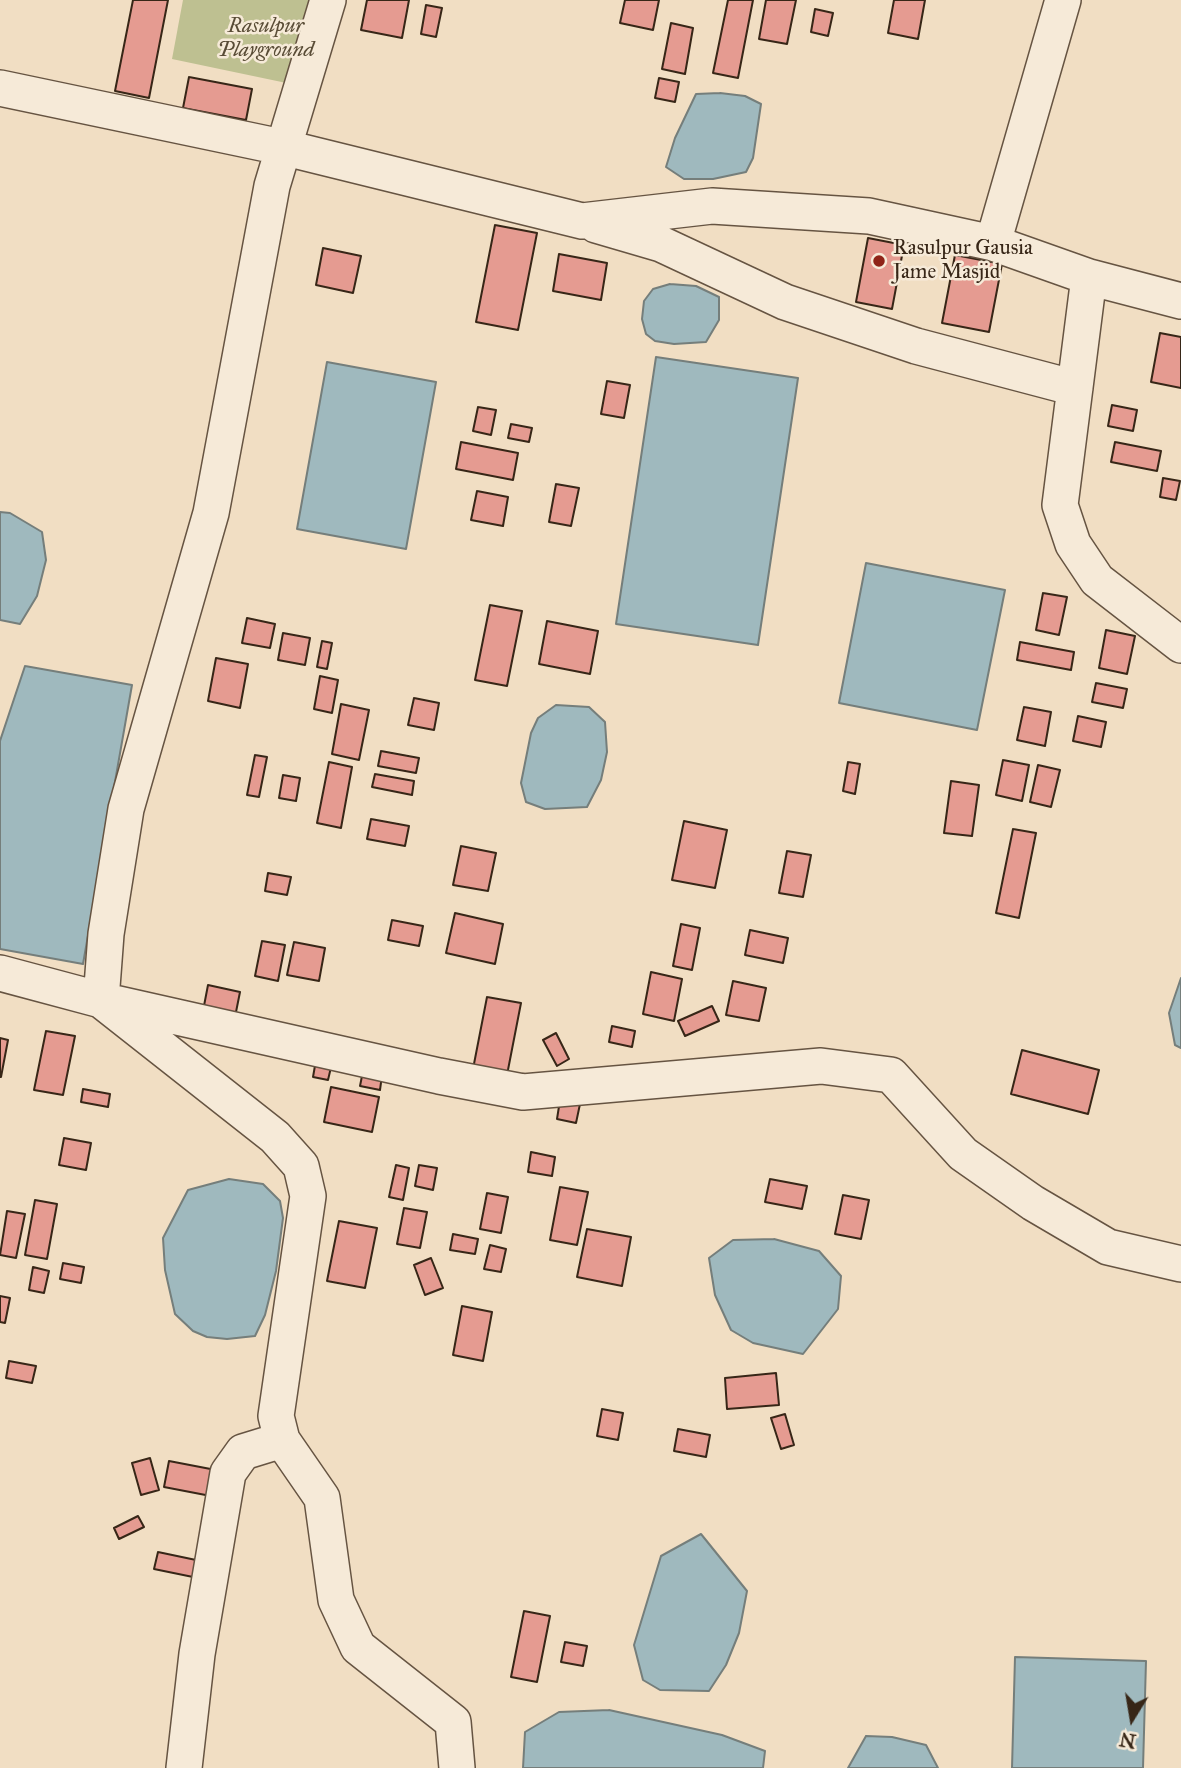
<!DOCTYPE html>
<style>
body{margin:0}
#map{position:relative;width:1181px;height:1768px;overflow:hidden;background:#f1dec3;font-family:"IM FELL Great Primer",serif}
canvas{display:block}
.north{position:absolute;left:1097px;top:1684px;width:70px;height:70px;-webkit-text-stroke:5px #f6ead8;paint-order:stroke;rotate:191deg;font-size:19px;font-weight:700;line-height:28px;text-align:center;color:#372617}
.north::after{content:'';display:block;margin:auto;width:24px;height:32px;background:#372617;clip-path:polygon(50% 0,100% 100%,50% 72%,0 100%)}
</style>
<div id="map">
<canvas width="1181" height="1768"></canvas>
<div class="north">N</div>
</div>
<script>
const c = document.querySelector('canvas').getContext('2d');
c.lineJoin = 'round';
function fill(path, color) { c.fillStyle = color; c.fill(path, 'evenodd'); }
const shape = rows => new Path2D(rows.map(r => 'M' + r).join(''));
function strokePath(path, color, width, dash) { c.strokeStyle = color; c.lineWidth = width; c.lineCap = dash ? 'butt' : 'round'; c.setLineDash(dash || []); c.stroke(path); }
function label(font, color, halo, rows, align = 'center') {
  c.font = font + ' "IM FELL Great Primer",serif'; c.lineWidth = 5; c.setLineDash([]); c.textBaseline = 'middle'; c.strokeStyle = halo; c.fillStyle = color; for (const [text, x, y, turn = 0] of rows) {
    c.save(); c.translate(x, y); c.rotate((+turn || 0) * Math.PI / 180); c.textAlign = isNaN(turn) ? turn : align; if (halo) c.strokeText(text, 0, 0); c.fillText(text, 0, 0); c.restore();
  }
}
fill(shape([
 [183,0,317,0,296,85,172,59]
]), '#bec091');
const water = shape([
 [720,93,745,96,761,104,753,158,746,172,713,179,684,179,666,167,675,138,696,94,720,93],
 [670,284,696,286,719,297,719,320,706,342,674,344,655,341,646,334,642,319,644,301,653,289,670,284],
 [656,357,798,378,758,645,616,624,656,357],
 [327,362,436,382,406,549,297,529,327,362],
 [0,512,10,513,42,532,46,560,37,596,20,624,0,620,0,512],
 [866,563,1005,590,977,730,839,703,866,563],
 [25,666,132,685,83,964,0,949,0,741,25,666],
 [556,705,589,707,605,722,607,752,601,780,587,807,545,809,526,802,521,783,531,733,538,718,556,705],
 [1181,978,1181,1048,1175,1045,1169,1013,1181,978],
 [229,1179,263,1184,280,1201,283,1218,276,1271,265,1315,255,1336,227,1339,207,1337,193,1331,175,1314,165,1270,163,1238,188,1190,229,1179],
 [774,1239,819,1251,841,1276,838,1309,803,1354,753,1343,731,1330,715,1295,709,1258,733,1240,774,1239],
 [701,1534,747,1591,739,1633,726,1665,709,1691,660,1690,643,1680,634,1645,661,1556,701,1534],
 [1015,1657,1146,1661,1143,1768,1012,1768,1015,1657],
 [609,1710,722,1735,765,1751,763,1768,523,1768,525,1732,559,1712,609,1710],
 [866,1736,892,1737,926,1745,938,1768,848,1768,866,1736]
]);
fill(water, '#9fb9be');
strokePath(water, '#757e7b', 2);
const building = shape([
 [133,0,168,0,149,98,115,91,133,0],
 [367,0,409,0,402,38,361,30,367,0],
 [625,0,659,0,653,30,620,23,625,0],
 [728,0,753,0,738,78,713,73,728,0],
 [766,0,796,0,787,44,759,39,766,0],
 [894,0,925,0,918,39,888,33,894,0],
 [426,5,442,8,436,37,421,34,426,5],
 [815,9,833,13,828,36,811,32,815,9],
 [671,23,693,28,685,74,662,69,671,23],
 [189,77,252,89,246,120,183,108,189,77],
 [659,78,679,82,675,102,655,98,659,78],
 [495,225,537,233,518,330,476,322,495,225],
 [868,238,904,245,892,309,856,302,868,238],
 [323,248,361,256,353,293,316,285,323,248],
 [559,254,607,263,601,300,553,291,559,254],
 [955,255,1002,264,989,332,942,323,955,255],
 [1160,333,1181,337,1181,388,1151,382,1160,333],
 [607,381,630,385,624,418,601,414,607,381],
 [1112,405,1137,410,1133,431,1108,426,1112,405],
 [478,407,496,410,491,435,473,431,478,407],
 [511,424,532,428,529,442,508,438,511,424],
 [461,442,518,453,513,480,456,469,461,442],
 [1115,442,1161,451,1157,471,1111,462,1115,442],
 [1163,478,1180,481,1176,500,1160,497,1163,478],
 [556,484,579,488,571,526,549,522,556,484],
 [477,491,508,497,503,526,471,520,477,491],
 [1043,593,1067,597,1059,635,1036,630,1043,593],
 [490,605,522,611,507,686,475,680,490,605],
 [247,618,275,624,270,648,242,643,247,618],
 [547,621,598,631,590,674,539,664,547,621],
 [1106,630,1135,636,1127,674,1099,668,1106,630],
 [283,633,310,638,305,665,278,660,283,633],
 [322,641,332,643,327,669,317,667,322,641],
 [1020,642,1074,652,1071,670,1017,660,1020,642],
 [216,658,248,664,240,708,208,701,216,658],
 [320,676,338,680,332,713,314,709,320,676],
 [1096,683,1127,689,1123,708,1092,702,1096,683],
 [414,698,439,703,434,730,408,725,414,698],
 [341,704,369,710,359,760,332,754,341,704],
 [1024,707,1051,712,1045,746,1017,740,1024,707],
 [1078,716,1106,722,1101,747,1073,741,1078,716],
 [381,751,419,758,416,773,378,766,381,751],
 [255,755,267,757,259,797,247,795,255,755],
 [1003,760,1029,765,1022,801,996,795,1003,760],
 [329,762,352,767,341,828,317,823,329,762],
 [848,762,860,764,855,794,843,791,848,762],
 [1038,765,1060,770,1051,807,1030,802,1038,765],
 [375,774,414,781,412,795,372,787,375,774],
 [283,775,300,778,296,801,279,798,283,775],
 [951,781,979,785,972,836,944,833,951,781],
 [371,819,409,826,405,846,367,839,371,819],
 [684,821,727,830,715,888,672,880,684,821],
 [1013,829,1036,833,1019,918,996,913,1013,829],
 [461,846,496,853,488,891,453,885,461,846],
 [787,851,811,855,803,897,779,893,787,851],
 [268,873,291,877,287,895,265,891,268,873],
 [455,913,503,924,495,964,446,953,455,913],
 [392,920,423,926,419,946,388,940,392,920],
 [681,924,700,928,692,970,673,966,681,924],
 [750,930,788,938,783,963,745,955,750,930],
 [262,941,285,945,278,981,255,976,262,941],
 [294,942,325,948,319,981,287,975,294,942],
 [651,972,682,979,674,1021,643,1014,651,972],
 [733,981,766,988,759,1021,726,1015,733,981],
 [208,985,240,992,235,1017,203,1011,208,985],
 [487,997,521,1003,507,1075,473,1069,487,997],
 [712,1006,719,1021,685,1036,678,1021,712,1006],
 [612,1026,635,1031,632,1047,609,1042,612,1026],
 [46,1031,75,1036,63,1095,34,1090,46,1031],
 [556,1033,569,1059,557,1066,543,1040,556,1033],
 [0,1038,8,1040,1,1077,0,1077,0,1038],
 [1022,1050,1099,1070,1088,1114,1011,1094,1022,1050],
 [316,1060,332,1063,328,1080,313,1077,316,1060],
 [363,1071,382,1075,380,1090,360,1086,363,1071],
 [331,1087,379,1097,372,1132,324,1122,331,1087],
 [83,1089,110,1094,108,1107,81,1102,83,1089],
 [560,1100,580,1104,576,1123,557,1119,560,1100],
 [64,1138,91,1143,86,1170,59,1165,64,1138],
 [531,1152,555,1157,552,1176,528,1172,531,1152],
 [396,1165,409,1168,403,1200,389,1197,396,1165],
 [419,1165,437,1168,433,1190,415,1186,419,1165],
 [770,1179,807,1186,802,1209,765,1202,770,1179],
 [560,1187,588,1192,577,1245,550,1240,560,1187],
 [487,1193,508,1197,501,1233,480,1229,487,1193],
 [843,1195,869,1200,861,1239,835,1234,843,1195],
 [35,1200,57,1204,47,1259,25,1255,35,1200],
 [404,1208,427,1212,420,1248,397,1244,404,1208],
 [7,1211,25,1214,16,1258,0,1255,7,1211],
 [339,1221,377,1228,365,1288,327,1281,339,1221],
 [587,1229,631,1237,622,1286,577,1277,587,1229],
 [453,1234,478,1239,475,1254,450,1250,453,1234],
 [490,1245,506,1249,501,1272,484,1269,490,1245],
 [431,1258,443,1288,425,1295,414,1265,431,1258],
 [63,1263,84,1267,81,1283,60,1279,63,1263],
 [33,1267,49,1271,44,1293,29,1290,33,1267],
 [0,1296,10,1298,5,1323,0,1322,0,1296],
 [462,1306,492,1312,483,1361,453,1355,462,1306],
 [9,1361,36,1366,32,1383,6,1378,9,1361],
 [776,1373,779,1405,727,1409,725,1378,776,1373],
 [602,1409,623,1413,618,1440,597,1436,602,1409],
 [785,1414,794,1445,781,1449,771,1418,785,1414],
 [678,1429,710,1435,706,1457,674,1451,678,1429],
 [150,1458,159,1490,141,1495,132,1463,150,1458],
 [169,1461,221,1471,216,1497,164,1487,169,1461],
 [138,1516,144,1527,119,1539,114,1528,138,1516],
 [158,1552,196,1560,193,1577,154,1569,158,1552],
 [524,1611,550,1616,537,1682,511,1677,524,1611],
 [565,1642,587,1646,583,1666,561,1662,565,1642]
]);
fill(building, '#e59b91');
strokePath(building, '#372617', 2);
const minor = shape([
 [328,0,272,186,211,513,126,809,106,934,101,1000,275,1137,301,1166,308,1196,276,1416,282,1440,322,1498,336,1600,358,1647,453,1722,457,1768],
 [0,88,286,148,582,221,712,206,869,216,993,243,1089,277,1181,301],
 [596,225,661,244,785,302,916,346,1075,388],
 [993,243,1063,0],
 [1089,277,1060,505,1073,544,1097,580,1181,645],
 [0,973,101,1000,439,1076,523,1092,821,1066,891,1075,963,1154,1033,1203,1108,1247,1181,1264],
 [184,1768,197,1654,228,1473,243,1452,282,1440]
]);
strokePath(minor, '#665442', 38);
strokePath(minor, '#f6ead8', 35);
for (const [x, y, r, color] of [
 [879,261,7,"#8f2418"]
]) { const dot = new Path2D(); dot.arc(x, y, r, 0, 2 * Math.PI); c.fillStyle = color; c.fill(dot); strokePath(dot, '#f6ead8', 2.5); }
label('italic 21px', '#594c36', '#f6ead8', [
 ["Rasulpur",266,27],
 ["Playground",266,51]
]);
label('21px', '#372617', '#f6ead8', [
 ["Rasulpur Gausia",893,249],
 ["Jame Masjid",893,273]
], 'left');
</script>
